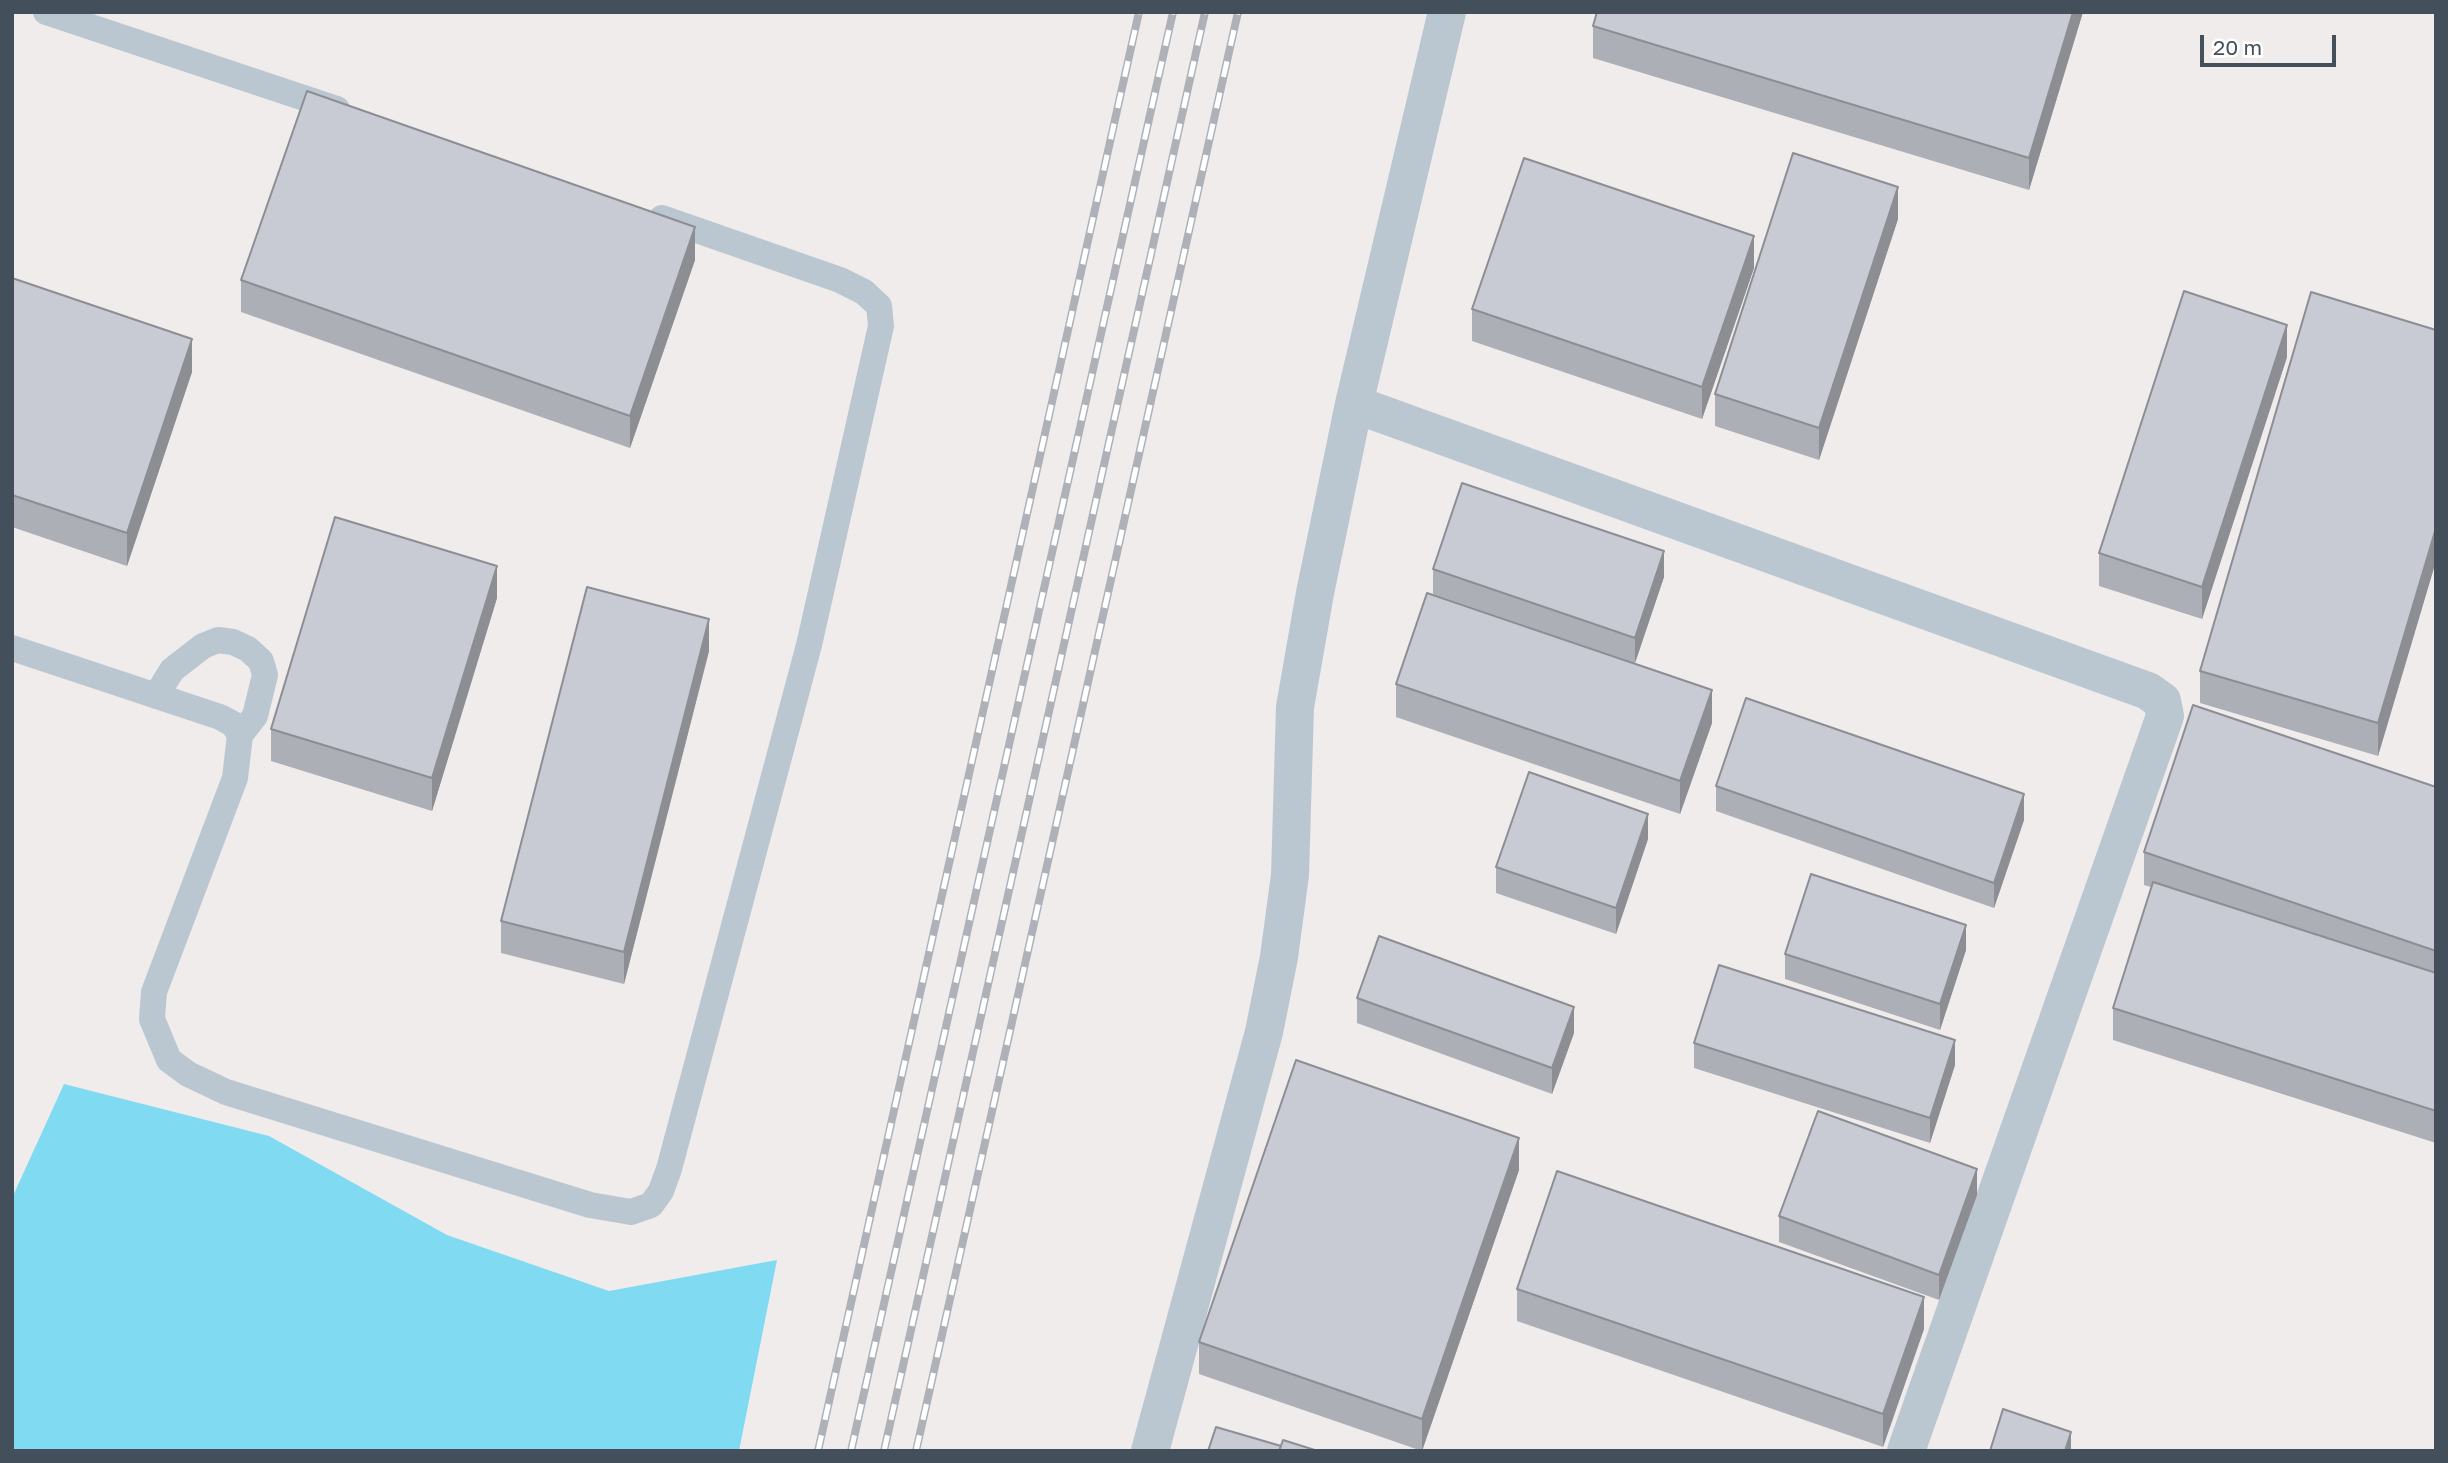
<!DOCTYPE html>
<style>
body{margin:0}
#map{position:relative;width:2448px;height:1463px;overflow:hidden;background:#f0ecec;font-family:"Golos Text",sans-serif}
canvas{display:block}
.frame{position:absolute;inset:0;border:14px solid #43505b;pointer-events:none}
.scale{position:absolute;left:2200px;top:35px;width:136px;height:32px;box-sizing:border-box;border:4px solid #43505b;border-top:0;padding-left:9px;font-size:21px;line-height:24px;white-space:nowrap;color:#43505b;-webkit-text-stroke:5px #fff;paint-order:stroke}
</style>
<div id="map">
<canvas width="2448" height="1463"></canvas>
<div class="frame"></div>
<div class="scale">20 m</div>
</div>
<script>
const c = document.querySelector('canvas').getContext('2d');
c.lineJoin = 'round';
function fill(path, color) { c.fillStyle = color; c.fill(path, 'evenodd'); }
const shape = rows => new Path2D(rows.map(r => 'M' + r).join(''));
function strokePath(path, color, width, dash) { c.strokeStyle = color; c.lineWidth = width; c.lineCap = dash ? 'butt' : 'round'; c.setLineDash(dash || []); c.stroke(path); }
fill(shape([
 [64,1084,269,1136,447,1235,609,1291,777,1260,739,1451,12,1451,12,1198]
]), '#80dbf2');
strokePath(shape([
 [46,12,337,109],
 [12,648,220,717,233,724,240,735,235,778,154,992,152,1019,169,1060,188,1074,226,1092,590,1205,631,1212,651,1205,661,1191,669,1169,809,645,881,326,879,306,864,292,840,280,662,218],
 [156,696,172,670,203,646,218,640,233,642,248,649,261,661,265,675,255,716,240,735]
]), '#bbc7d0', 26);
strokePath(shape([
 [1354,404,2148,691,2162,701,2165,716,1906,1451],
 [1150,1451,1264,1032,1279,957,1290,875,1295,707,1315,593,1354,404,1447,12]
]), '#bbc7d0', 38);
const rail = shape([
 [818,1451,1139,12],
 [851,1451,1173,12],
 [884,1451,1205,12],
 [916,1451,1238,12]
]);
strokePath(rail, '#aeb2b8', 8);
strokePath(rail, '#fff', 5, [16]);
fill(shape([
 [2083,12,2029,190,1593,58,1593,26],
 [1898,219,1819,460,1715,426,1715,394],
 [695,260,630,448,241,312,241,280],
 [1754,268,1702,419,1472,341,1472,309],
 [12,278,192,372,127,566,12,527],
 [2436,330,2436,561,2378,756,2200,703,2200,671],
 [2287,357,2202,619,2099,586,2099,553],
 [1433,569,1664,577,1635,663,1433,594],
 [497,598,432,811,271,761,271,729],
 [709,651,624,984,501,953,501,921],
 [1396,684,1712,723,1680,814,1396,717],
 [1716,786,2024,820,1994,908,1716,811],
 [2436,787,2436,1143,2113,1040,2113,1008,2151,887,2144,885,2144,852],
 [1648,839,1616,934,1496,893,1496,867],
 [1966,950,1940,1030,1785,979,1785,954],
 [1357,998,1574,1033,1552,1094,1357,1023],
 [1694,1043,1955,1065,1930,1143,1694,1068],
 [1519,1170,1422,1451,1199,1374,1199,1342],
 [1977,1195,1939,1300,1779,1242,1779,1216],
 [1517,1289,1924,1329,1883,1447,1517,1321]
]), '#acafb5');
fill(shape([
 [2073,12,2083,12,2029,190,2029,158],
 [1898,187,1898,219,1819,460,1819,428],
 [695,227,695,260,630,448,630,416],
 [1754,236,1754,268,1702,419,1702,387],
 [2287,325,2287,357,2202,619,2202,587],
 [192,339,192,372,127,566,127,533],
 [2436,528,2436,561,2378,756,2378,723],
 [1664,551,1664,577,1635,663,1635,638],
 [497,566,497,598,432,811,432,778],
 [709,619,709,651,624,984,624,952],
 [1712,690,1712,723,1680,814,1680,781],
 [2024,794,2024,820,1994,908,1994,883],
 [1648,814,1648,839,1616,934,1616,908],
 [1966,925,1966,950,1940,1030,1940,1004],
 [1574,1007,1574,1033,1552,1094,1552,1068],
 [1955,1040,1955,1065,1930,1143,1930,1118],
 [1519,1138,1519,1170,1422,1451,1422,1419],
 [1977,1169,1977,1195,1939,1300,1939,1275],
 [1924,1297,1924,1329,1883,1447,1883,1414],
 [2071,1432,2071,1451,2065,1451]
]), '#8c8e94');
const building = shape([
 [1597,12,2073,12,2029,158,1593,26,1597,12],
 [307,91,695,227,630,416,241,280,307,91],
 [1793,153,1898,187,1819,428,1715,394,1793,153],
 [1524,158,1754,236,1702,387,1472,309,1524,158],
 [12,278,192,339,127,533,12,495,12,278],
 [2184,291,2287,325,2202,587,2099,553,2184,291],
 [2311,292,2436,330,2436,528,2378,723,2200,671,2311,292],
 [1462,483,1664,551,1635,638,1433,569,1462,483],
 [335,517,497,566,432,778,271,729,335,517],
 [587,587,709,619,624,952,501,921,587,587],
 [1427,593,1712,690,1680,781,1396,684,1427,593],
 [1746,698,2024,794,1994,883,1716,786,1746,698],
 [2193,705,2436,787,2436,951,2144,852,2193,705],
 [1529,772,1648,814,1616,908,1496,867,1529,772],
 [1811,874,1966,925,1940,1004,1785,954,1811,874],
 [2153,882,2436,973,2436,1111,2113,1008,2153,882],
 [1379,936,1574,1007,1552,1068,1357,998,1379,936],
 [1719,965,1955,1040,1930,1118,1694,1043,1719,965],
 [1296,1060,1519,1138,1422,1419,1199,1342,1296,1060],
 [1818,1111,1977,1169,1939,1275,1779,1216,1818,1111],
 [1557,1171,1924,1297,1883,1414,1517,1289,1557,1171],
 [2003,1409,2071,1432,2065,1451,1990,1451,2003,1409],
 [1216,1427,1281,1446,1279,1451,1208,1451,1216,1427],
 [1283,1440,1318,1451,1279,1451,1283,1440]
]);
fill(building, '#c8cbd3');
strokePath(building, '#8c8e94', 2);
</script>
